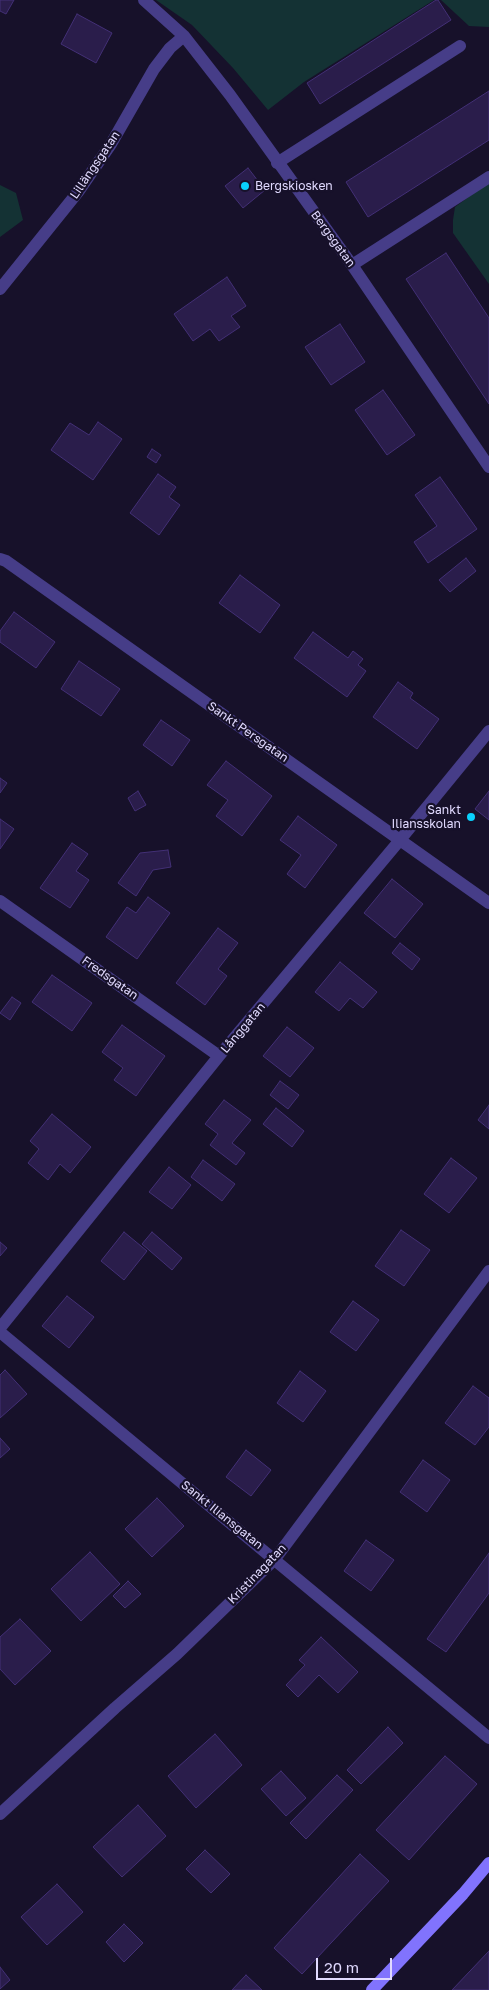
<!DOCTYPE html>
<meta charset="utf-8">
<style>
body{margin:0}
#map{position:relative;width:489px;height:1990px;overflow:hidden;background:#17112a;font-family:"Golos Text",sans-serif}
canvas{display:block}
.scale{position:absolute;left:316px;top:1958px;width:76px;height:22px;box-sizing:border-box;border:2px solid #e1daff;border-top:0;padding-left:6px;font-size:15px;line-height:18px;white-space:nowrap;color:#e1daff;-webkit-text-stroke:4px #17112a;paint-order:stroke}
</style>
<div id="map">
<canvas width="489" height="1990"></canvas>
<div class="scale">20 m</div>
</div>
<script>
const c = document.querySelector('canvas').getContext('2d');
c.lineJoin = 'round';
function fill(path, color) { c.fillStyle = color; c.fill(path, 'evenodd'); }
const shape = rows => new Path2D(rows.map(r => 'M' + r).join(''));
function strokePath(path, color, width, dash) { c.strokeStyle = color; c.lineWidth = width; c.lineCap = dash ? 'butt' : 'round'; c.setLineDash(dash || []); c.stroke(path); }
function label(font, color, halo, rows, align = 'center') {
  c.font = font + ' "Golos Text",sans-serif'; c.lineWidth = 4.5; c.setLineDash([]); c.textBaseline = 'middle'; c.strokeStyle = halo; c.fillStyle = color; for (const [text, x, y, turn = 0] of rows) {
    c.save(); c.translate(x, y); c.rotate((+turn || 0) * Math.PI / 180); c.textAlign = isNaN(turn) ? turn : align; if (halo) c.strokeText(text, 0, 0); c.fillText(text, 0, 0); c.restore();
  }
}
fill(shape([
 [156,0,434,0,304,82,268,110,233,68,192,25],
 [441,0,489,0,489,27,469,26],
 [489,182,489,284,453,233,453,220,455,207],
 [0,185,16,193,23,220,0,237]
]), '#143234');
const building = shape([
 [0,0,14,0,6,14,0,11,0,0],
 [436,0,438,0,451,20,320,104,307,83,436,0],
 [77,14,112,33,96,63,61,44,77,14],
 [489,91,489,140,368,217,346,182,489,91],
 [248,168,265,190,243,208,225,186,248,168],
 [446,253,489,318,489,404,406,279,446,253],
 [227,277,246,306,231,316,240,327,219,341,210,329,193,341,174,314,227,277],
 [340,324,365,362,331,385,305,347,340,324],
 [383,390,415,435,387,455,355,410,383,390],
 [98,422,122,439,93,480,51,450,70,423,89,435,98,422],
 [152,449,161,455,156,463,147,457,152,449],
 [158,474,176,487,169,497,180,505,159,535,130,513,158,474],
 [440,477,477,529,428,563,414,542,437,526,415,495,440,477],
 [466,558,476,571,450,592,439,580,466,558],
 [240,575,280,605,260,633,219,603,240,575],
 [14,612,55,642,36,668,0,642,0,631,14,612],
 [313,632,348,658,353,651,363,659,358,665,366,671,347,697,294,658,313,632],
 [79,661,120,689,101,716,61,689,79,661],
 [398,682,413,693,410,698,439,719,417,749,373,717,398,682],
 [161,720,190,740,172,766,143,745,161,720],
 [226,761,272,796,242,836,216,816,228,800,207,785,226,761],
 [0,778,7,783,0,793,0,778],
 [138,791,146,805,135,811,128,798,138,791],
 [489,791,489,820,475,809,489,791],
 [298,816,337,845,305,888,287,874,301,855,280,840,298,816],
 [0,819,14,829,0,849,0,819],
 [72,843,88,854,76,871,89,880,70,908,40,888,72,843],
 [168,850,171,867,153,870,136,896,118,883,140,853,168,850],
 [392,879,423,904,395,938,364,913,392,879],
 [148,897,170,913,137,959,106,937,127,907,136,913,148,897],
 [218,928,238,943,218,969,227,976,205,1005,176,983,218,928],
 [400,943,420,959,412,970,392,953,400,943],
 [340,962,377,992,363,1008,350,998,339,1011,315,992,340,962],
 [52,975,92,1003,72,1031,32,1002,52,975],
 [12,997,21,1003,10,1020,0,1013,12,997],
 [122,1025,165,1056,136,1096,114,1080,123,1068,102,1052,122,1025],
 [287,1027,314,1048,290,1077,263,1056,287,1027],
 [280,1081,299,1095,288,1109,270,1095,280,1081],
 [224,1100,251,1120,232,1143,245,1153,236,1165,210,1145,218,1134,205,1124,224,1100],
 [489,1105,489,1129,478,1120,489,1105],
 [276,1108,304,1131,292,1147,263,1124,276,1108],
 [52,1114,91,1147,70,1173,60,1164,48,1180,28,1163,39,1149,30,1141,52,1114],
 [451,1158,477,1178,449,1213,424,1194,451,1158],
 [203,1160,235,1184,222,1201,191,1177,203,1160],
 [169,1167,191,1185,172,1209,149,1192,169,1167],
 [401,1230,430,1250,404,1286,375,1266,401,1230],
 [124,1232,147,1251,124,1280,101,1261,124,1232],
 [152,1232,182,1258,172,1270,142,1244,152,1232],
 [0,1242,7,1248,0,1256,0,1242],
 [67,1296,94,1317,69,1348,42,1326,67,1296],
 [353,1301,379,1320,356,1351,330,1332,353,1301],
 [5,1370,27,1394,0,1418,0,1375,5,1370],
 [300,1371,326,1391,303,1422,277,1403,300,1371],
 [473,1386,489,1398,489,1427,475,1445,445,1423,473,1386],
 [0,1438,10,1449,0,1458,0,1438],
 [246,1450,271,1470,251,1496,226,1477,246,1450],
 [423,1460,450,1480,427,1512,400,1492,423,1460],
 [157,1498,184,1526,152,1557,125,1529,157,1498],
 [366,1540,394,1560,371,1591,344,1571,366,1540],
 [90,1552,120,1584,81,1621,51,1589,90,1552],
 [489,1553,489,1593,446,1652,427,1639,489,1553],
 [128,1581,141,1594,125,1608,113,1596,128,1581],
 [20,1619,51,1651,15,1685,0,1669,0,1637,20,1619],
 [321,1637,358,1672,338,1693,319,1675,298,1697,286,1685,305,1665,299,1660,321,1637],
 [388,1727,403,1743,361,1784,347,1770,388,1727],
 [215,1734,242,1765,196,1808,168,1776,215,1734],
 [445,1756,477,1784,409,1860,376,1830,445,1756],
 [281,1771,306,1798,286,1816,261,1789,281,1771],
 [337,1775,353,1790,306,1839,290,1823,337,1775],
 [138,1805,166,1836,122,1877,93,1847,138,1805],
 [205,1850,230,1874,211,1893,186,1869,205,1850],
 [360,1854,389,1881,302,1974,274,1948,360,1854],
 [57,1884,83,1912,47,1945,21,1917,57,1884],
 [124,1924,143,1943,124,1962,106,1942,124,1924],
 [489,1951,489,1990,452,1990,489,1951],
 [0,1967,10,1980,0,1989,0,1967],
 [246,1975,262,1990,232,1990,246,1975]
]);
fill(building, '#2a1d4b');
strokePath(building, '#433076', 1);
strokePath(shape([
 [277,163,460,46],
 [352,265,489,177]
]), '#463d88', 12);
strokePath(shape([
 [144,0,184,36,230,95,352,265,489,467],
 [0,289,78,192,111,144,154,69,170,48,184,36],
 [0,559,6,561,489,903],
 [0,901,219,1056],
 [0,1328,219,1056,400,840,489,731],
 [0,1332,489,1738],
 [0,1814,115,1708,177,1654,275,1559,489,1271]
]), '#463d88', 12);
strokePath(shape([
 [372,1990,463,1894,489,1863]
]), '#8173fd', 12);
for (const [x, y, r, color] of [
 [245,186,5,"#09d0fc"],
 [471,817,5,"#09d0fc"]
]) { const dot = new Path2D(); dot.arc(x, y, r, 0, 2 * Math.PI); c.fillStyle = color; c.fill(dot); strokePath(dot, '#17112a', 2); }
label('12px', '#e1daff', '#17112a', [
 ["Lillängsgatan",95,165,-56],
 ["Bergsgatan",333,239,54],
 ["Sankt Persgatan",248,732,35],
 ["Fredsgatan",110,978,35],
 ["Långgatan",243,1028,-50],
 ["Sankt Iliansgatan",222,1515,39],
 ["Kristinagatan",257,1574,-46]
]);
label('12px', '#e1daff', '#17112a', [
 ["Bergskiosken",255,186],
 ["Sankt",461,810,"right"],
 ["Iliansskolan",461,824,"right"]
], 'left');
</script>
